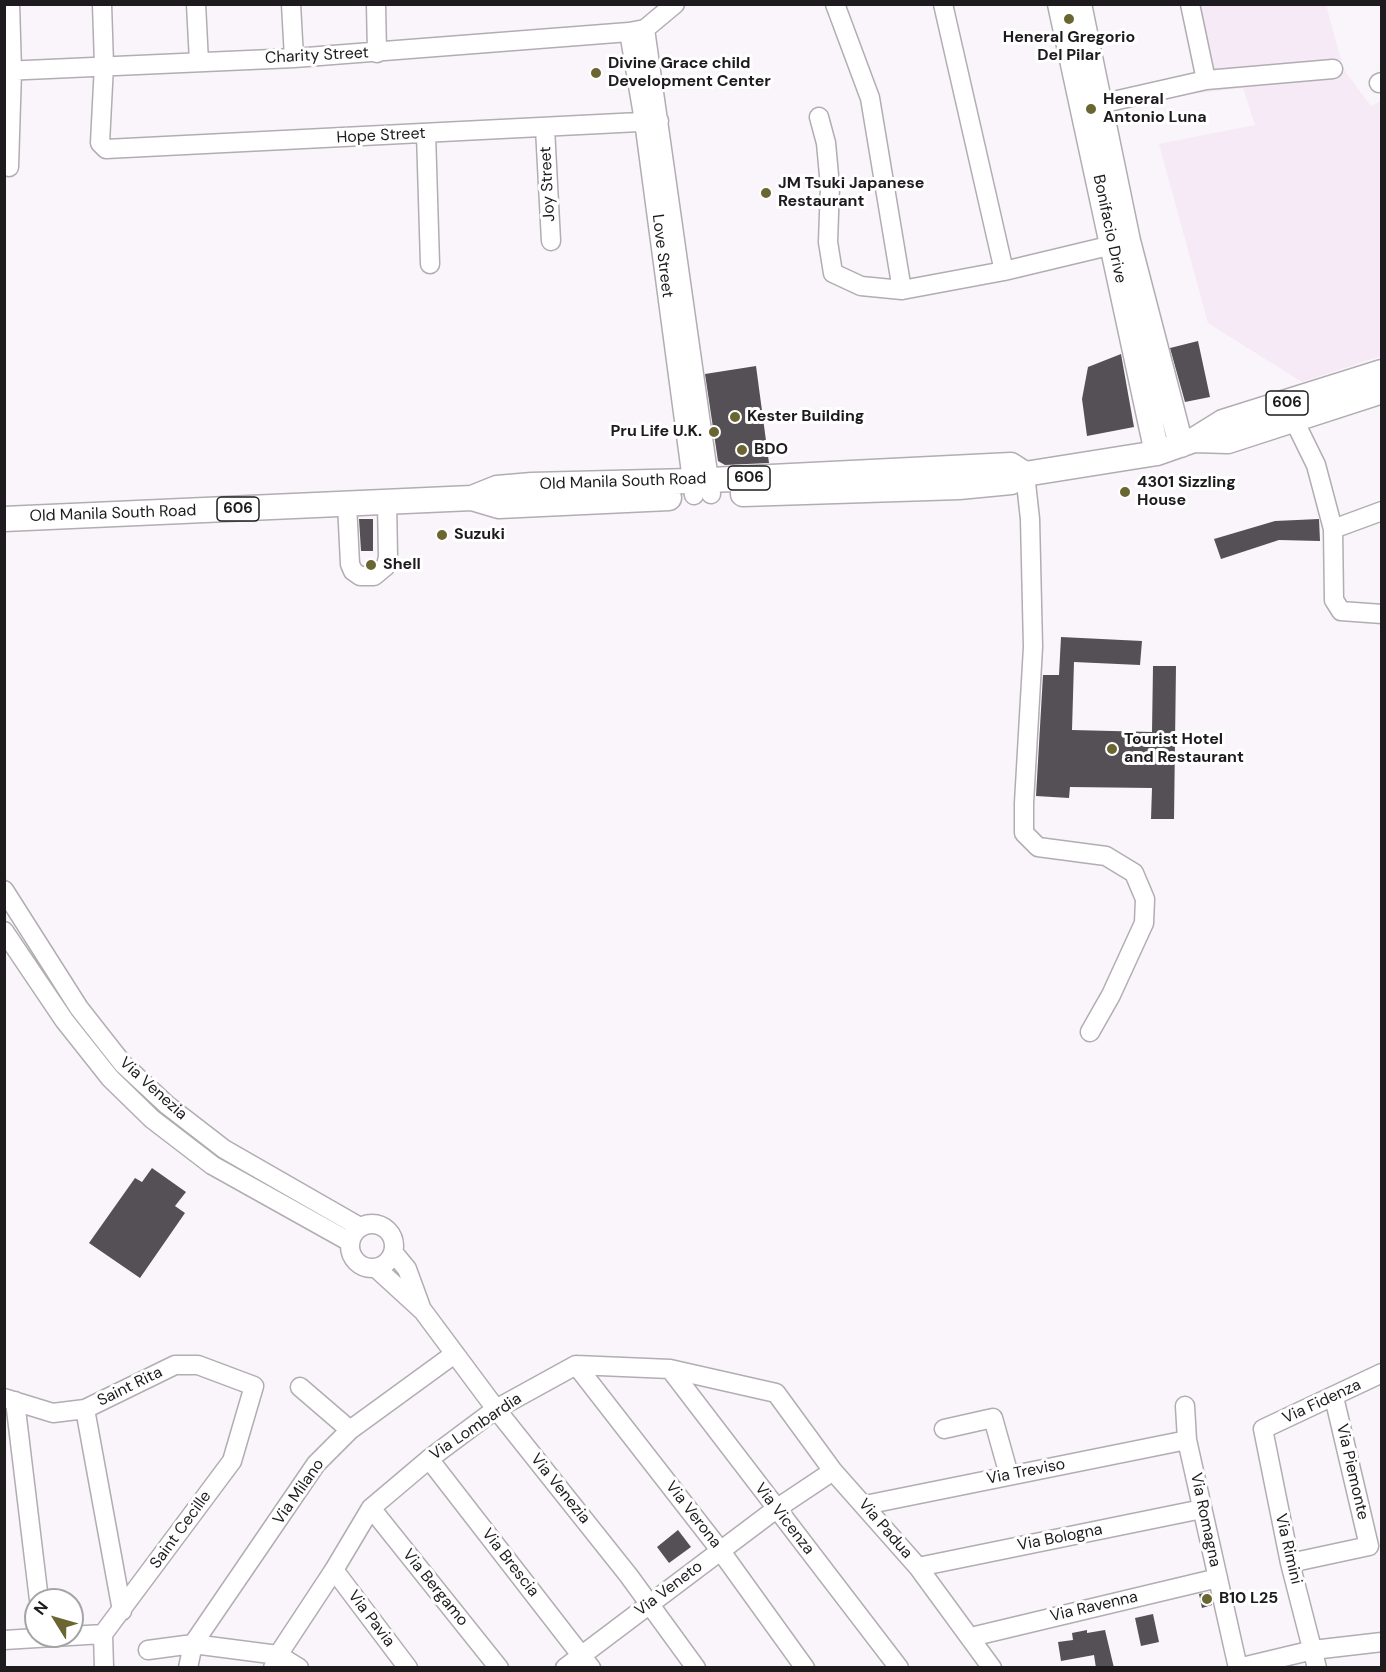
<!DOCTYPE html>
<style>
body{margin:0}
#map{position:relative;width:1386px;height:1672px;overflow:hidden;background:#faf5fa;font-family:"DM Sans",sans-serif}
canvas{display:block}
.frame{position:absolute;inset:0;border:6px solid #1d1b1d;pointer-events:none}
.north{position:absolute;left:24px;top:1588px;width:60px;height:60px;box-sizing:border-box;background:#fff;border:2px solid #a5a4a5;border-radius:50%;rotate:307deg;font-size:16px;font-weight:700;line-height:24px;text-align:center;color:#1d1b1d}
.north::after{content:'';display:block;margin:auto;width:21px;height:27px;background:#6a6531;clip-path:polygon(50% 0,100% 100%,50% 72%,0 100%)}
</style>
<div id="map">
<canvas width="1386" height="1672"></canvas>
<div class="frame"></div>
<div class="north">N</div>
</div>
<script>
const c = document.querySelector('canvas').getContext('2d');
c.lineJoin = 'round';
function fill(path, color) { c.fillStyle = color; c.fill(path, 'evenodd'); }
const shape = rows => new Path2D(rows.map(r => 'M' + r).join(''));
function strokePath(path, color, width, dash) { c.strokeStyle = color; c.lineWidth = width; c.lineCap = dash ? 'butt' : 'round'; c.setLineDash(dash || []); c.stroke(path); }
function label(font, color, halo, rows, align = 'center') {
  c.font = font + ' "DM Sans",sans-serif'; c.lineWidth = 6; c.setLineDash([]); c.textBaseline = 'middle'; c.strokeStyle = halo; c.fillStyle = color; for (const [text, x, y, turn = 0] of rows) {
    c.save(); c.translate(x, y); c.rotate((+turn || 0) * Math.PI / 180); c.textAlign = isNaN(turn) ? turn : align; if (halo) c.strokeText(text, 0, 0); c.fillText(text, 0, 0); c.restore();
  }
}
fill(shape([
 [1190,5,1326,5,1344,70,1371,106,1381,101,1381,356,1302,382,1208,323,1159,144,1255,125,1243,88,1192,94,1201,76]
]), '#f5eaf6');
fill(shape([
 [1198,341,1210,397,1185,402,1170,348],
 [1121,354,1134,427,1087,436,1082,399,1088,367],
 [756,366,769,463,725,465,718,461,705,374],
 [359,519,373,519,373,551,361,551],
 [1319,519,1320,541,1279,540,1221,559,1214,539,1275,521],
 [1061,637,1142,641,1140,665,1074,662,1072,730,1152,732,1153,666,1176,666,1174,819,1151,819,1152,788,1070,787,1069,798,1036,796,1043,675,1059,675],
 [152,1168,186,1192,175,1206,185,1213,140,1278,89,1243,135,1178,142,1182],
 [678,1530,691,1547,669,1563,657,1547],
 [1209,1592,1212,1605,1202,1608,1199,1594],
 [1153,1614,1159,1642,1141,1646,1135,1618],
 [1087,1630,1087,1633,1105,1630,1114,1668,1096,1668,1094,1655,1061,1661,1058,1642,1073,1640,1072,1633]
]), '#555055');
const minor = shape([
 [102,4,104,65,100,143,106,149,659,121],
 [196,4,199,62],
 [291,4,294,58],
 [376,4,377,53],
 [835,4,870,98,902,290],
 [943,4,1004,271],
 [1190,4,1206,80],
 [645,29,711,494],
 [629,32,644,121,694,495],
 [4,71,294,58,629,32,645,29,675,4],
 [1379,83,1382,82],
 [1100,104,1206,80,1333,69],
 [819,117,826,143,830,186,828,242,833,273,861,286,902,290,1004,271,1125,242],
 [545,128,551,241],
 [426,133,430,264],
 [9,167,12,71,10,4],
 [1289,410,1316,465,1333,529,1334,600,1341,611,1382,614],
 [1025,474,1030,519,1033,647,1024,803,1024,833,1038,847,1106,856,1134,873,1145,899,1144,923,1111,995,1090,1032],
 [347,504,350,564,353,571,360,576,374,576,386,566,388,557,387,502],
 [1333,529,1382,511],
 [4,890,79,1008,123,1064,167,1105,224,1149,360,1227],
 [4,931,64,1020,110,1078,152,1119,212,1165,350,1242],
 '350 1246a22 22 0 1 1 44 0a22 22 0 1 1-44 0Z',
 [393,1252,407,1269,422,1310],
 [376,1268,423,1311,496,1409,629,1576,696,1668],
 [576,1365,720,1550,805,1668],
 [670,1369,899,1668],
 [300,1387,350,1430],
 [4,1398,53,1413,85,1409,175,1365,198,1365,254,1386,232,1461,103,1634,104,1668],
 [15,1401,39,1600],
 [1185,1406,1187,1440,1238,1668],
 [85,1409,122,1611],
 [944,1429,993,1418,1009,1475],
 [429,1459,591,1668],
 [865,1505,1187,1440],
 [371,1508,499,1668],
 [1290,1563,1369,1546,1334,1397],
 [918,1567,1202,1509],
 [334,1570,408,1668],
 [971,1637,1218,1578],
 [4,1640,103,1634],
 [148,1650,193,1644,278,1655,299,1668],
 [188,1668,193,1644,316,1464,350,1430,453,1355],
 [273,1668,278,1655,334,1570,371,1508,429,1459,496,1409,576,1365,670,1369,776,1393,833,1471,918,1567,992,1668],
 [565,1668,776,1509,833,1471],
 [1238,1668,1313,1650,1382,1642],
 [1317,1668,1290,1563,1263,1429,1382,1373]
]);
const major = shape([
 [1060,4,1157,453],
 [1079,4,1128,241,1181,445],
 [1194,440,1228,441,1382,391],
 [743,494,959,487,1011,482,1025,474,1157,453,1194,440,1223,422,1382,372],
 [472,498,499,506,669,498],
 [4,519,472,498,497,488,532,485,691,481,1011,465,1025,474]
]);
strokePath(minor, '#b2adb2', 21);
strokePath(major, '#b2adb2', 27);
strokePath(minor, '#fff', 18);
strokePath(major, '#fff', 24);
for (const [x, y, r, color] of [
 [1069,19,6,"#6a6531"],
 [596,73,6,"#6a6531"],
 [1091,109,6,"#6a6531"],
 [766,193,6,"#6a6531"],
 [735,417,6,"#6a6531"],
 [714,432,6,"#6a6531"],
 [742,450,6,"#6a6531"],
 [1125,492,6,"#6a6531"],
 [442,535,6,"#6a6531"],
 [371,565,6,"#6a6531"],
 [1112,749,6,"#6a6531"],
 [1207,1599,6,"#6a6531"]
]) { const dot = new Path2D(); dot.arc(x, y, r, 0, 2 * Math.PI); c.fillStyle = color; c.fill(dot); strokePath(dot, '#fff', 2); }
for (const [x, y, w] of [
 [1287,403,42],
 [749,478,42],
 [238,509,42]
]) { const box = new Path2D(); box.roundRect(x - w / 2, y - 12, w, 24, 4.5); c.fillStyle = '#fff'; c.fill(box); strokePath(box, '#1d1b1d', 1.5); }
label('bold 15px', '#1d1b1d', null, [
 ["606",1287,403],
 ["606",749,478],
 ["606",238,509]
]);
label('bold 16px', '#1d1b1d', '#fff', [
 ["Heneral Gregorio",1069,38,"center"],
 ["Del Pilar",1069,56,"center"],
 ["Divine Grace child",608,64],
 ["Development Center",608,82],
 ["Heneral",1103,100],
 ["Antonio Luna",1103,118],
 ["JM Tsuki Japanese",778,184],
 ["Restaurant",778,202],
 ["Kester Building",747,417],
 ["Pru Life U.K.",702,432,"right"],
 ["BDO",754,450],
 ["4301 Sizzling",1137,483],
 ["House",1137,501],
 ["Suzuki",454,535],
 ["Shell",383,565],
 ["Tourist Hotel",1124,740],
 ["and Restaurant",1124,758],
 ["B10 L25",1219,1599]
], 'left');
label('16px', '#1d1b1d', '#fff', [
 ["Charity Street",317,56,-3],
 ["Hope Street",381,136,-3],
 ["Joy Street",548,184,-93],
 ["Bonifacio Drive",1109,229,78],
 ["Love Street",662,256,83],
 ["Old Manila South Road",623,482,-2],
 ["Old Manila South Road",113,514,-2],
 ["Via Venezia",153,1089,42],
 ["Saint Rita",130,1387,-26],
 ["Via Fidenza",1322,1402,-25],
 ["Via Lombardia",476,1427,-34],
 ["Via Treviso",1026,1472,-11],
 ["Via Piemonte",1352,1472,77],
 ["Via Venezia",560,1489,51],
 ["Via Milano",299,1492,-55],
 ["Via Verona",693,1515,52],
 ["Via Vicenza",784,1519,52],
 ["Via Romagna",1205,1520,78],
 ["Via Padua",885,1529,49],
 ["Saint Cecille",181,1530,-54],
 ["Via Bologna",1060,1538,-11],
 ["Via Rimini",1288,1549,77],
 ["Via Brescia",510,1563,52],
 ["Via Bergamo",435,1588,51],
 ["Via Veneto",669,1589,-37],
 ["Via Ravenna",1094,1607,-13],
 ["Via Pavia",371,1619,53]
]);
</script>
